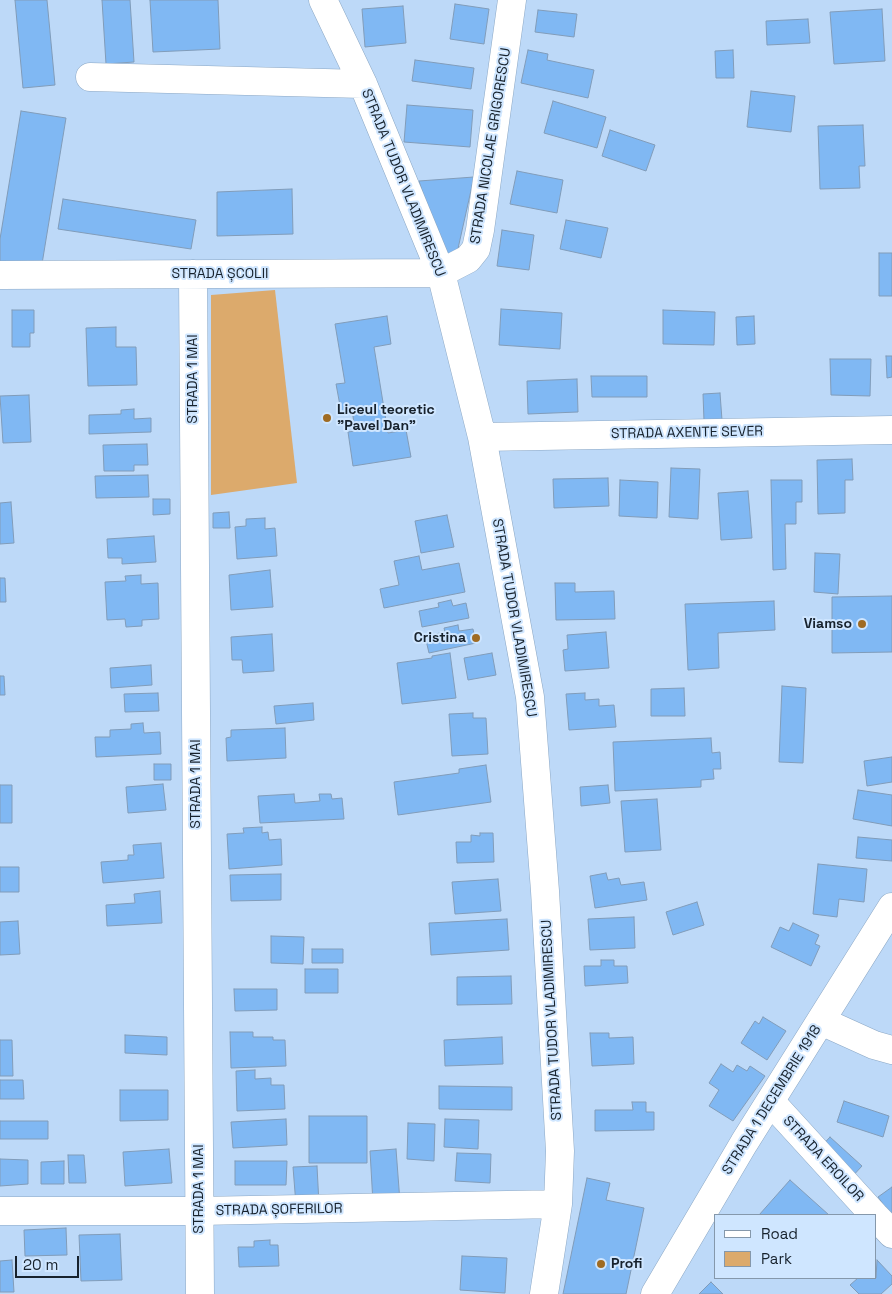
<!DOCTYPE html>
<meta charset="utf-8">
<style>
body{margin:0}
#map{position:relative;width:892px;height:1294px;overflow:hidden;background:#bdd9f8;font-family:"Space Grotesk",sans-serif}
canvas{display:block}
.legend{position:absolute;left:714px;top:1214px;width:162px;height:65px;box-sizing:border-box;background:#cfe6ff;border:1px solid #8598ab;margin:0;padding:6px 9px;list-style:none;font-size:15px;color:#17222d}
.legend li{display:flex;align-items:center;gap:10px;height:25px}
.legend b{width:25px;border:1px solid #8598ab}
.scale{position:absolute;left:15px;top:1256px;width:64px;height:22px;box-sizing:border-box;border:2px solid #17222d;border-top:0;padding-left:6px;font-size:15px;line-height:18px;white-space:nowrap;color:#17222d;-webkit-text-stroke:4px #cfe6ff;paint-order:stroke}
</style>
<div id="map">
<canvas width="892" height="1294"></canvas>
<ul class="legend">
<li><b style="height:6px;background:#fff"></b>Road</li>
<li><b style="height:14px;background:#dcaa6c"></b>Park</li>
</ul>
<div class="scale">20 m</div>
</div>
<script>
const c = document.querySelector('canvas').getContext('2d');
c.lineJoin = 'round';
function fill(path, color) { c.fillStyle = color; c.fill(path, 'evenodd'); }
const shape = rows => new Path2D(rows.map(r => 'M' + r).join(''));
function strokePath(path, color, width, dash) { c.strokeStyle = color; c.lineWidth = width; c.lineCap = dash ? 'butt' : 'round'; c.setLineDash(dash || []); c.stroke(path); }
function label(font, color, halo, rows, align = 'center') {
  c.font = font + ' "Space Grotesk",sans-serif'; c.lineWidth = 4; c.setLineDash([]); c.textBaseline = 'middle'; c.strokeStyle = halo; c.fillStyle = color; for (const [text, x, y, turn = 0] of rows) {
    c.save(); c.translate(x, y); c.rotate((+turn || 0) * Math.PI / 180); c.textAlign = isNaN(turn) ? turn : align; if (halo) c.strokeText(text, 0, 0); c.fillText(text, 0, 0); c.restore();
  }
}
fill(shape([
 [275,290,297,483,211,495,211,295]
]), '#dcaa6c');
const building = shape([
 [15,0,47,0,55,85,23,88,15,0],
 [102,0,130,0,134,62,106,64,102,0],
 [150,0,218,0,220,49,153,52,150,0],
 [455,4,489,9,484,44,450,39,455,4],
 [403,6,406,43,365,47,362,9,403,6],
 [882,9,885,61,834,64,830,12,882,9],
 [538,10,577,14,574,37,535,32,538,10],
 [808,19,810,43,767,45,766,21,808,19],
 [528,50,548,54,547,60,594,70,588,98,521,83,528,50],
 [733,50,734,78,716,78,715,51,733,50],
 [415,60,474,68,471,89,412,81,415,60],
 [751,91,795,96,791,132,747,127,751,91],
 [553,101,606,117,597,148,544,133,553,101],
 [407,105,473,110,470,147,404,142,407,105],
 [21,111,66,118,41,270,0,264,0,239,21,111],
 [863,125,865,166,859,166,860,188,820,189,818,126,863,125],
 [610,130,655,145,646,171,602,156,610,130],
 [517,171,563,180,557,213,510,204,517,171],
 [474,177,457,253,442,254,419,181,474,177],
 [292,189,293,234,217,236,217,192,292,189],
 [63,199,196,220,191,249,58,229,63,199],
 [566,220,608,228,601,258,560,249,566,220],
 [502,230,534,235,529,270,497,266,502,230],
 [879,253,892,253,892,296,879,296,879,253],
 [501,309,562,313,560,349,499,345,501,309],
 [12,310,34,310,34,333,30,333,30,347,12,347,12,310],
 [663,310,715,312,714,345,663,344,663,310],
 [387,316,391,344,374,347,388,433,406,430,411,457,353,466,348,432,355,431,352,409,341,411,336,384,345,383,335,324,387,316],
 [754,316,755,344,737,345,736,317,754,316],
 [116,327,116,347,136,347,137,385,88,386,86,328,116,327],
 [886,356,892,356,892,377,887,378,886,356],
 [830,359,871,359,870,396,831,395,830,359],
 [591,376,647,376,647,397,592,397,591,376],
 [577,379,578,412,528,414,527,381,577,379],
 [720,393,722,420,704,421,703,394,720,393],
 [29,395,31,442,3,443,0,396,29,395],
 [134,409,134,419,151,418,151,432,89,434,89,415,121,414,121,410,134,409],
 [147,444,148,465,134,465,134,471,104,471,103,445,147,444],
 [852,459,853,480,845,480,845,513,818,514,817,460,852,459],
 [671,468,700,469,698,519,669,517,671,468],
 [148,475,149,497,96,498,95,476,148,475],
 [608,478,609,506,554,508,553,479,608,478],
 [620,480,658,482,657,518,619,516,620,480],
 [771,480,802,480,802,502,796,502,796,524,785,524,786,569,773,570,771,480],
 [748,491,752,538,721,540,718,493,748,491],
 [153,499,170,499,170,514,153,515,153,499],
 [11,502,14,543,0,544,0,503,11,502],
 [229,512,230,528,213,528,213,513,229,512],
 [447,515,454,547,421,553,415,521,447,515],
 [265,518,265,529,275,528,277,556,237,559,235,527,246,526,246,519,265,518],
 [154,536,156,562,122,564,122,558,108,558,107,539,154,536],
 [815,553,840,554,838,594,814,592,815,553],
 [419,556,422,570,459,563,465,592,384,608,380,589,399,585,394,561,419,556],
 [270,570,273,607,231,610,229,575,270,570],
 [141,575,141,584,158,583,159,619,142,620,142,626,126,627,125,619,107,620,105,582,126,581,125,576,141,575],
 [0,578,5,578,6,602,0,602,0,578],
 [555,583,575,583,575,592,614,591,615,619,556,620,555,583],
 [892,596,892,652,832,653,832,597,892,596],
 [451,600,453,606,466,603,469,618,422,627,419,611,439,607,438,603,451,600],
 [774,601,775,630,718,633,719,668,688,670,685,604,774,601],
 [458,625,459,631,473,629,476,643,429,653,425,636,445,632,444,628,458,625],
 [606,632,609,668,565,671,563,650,568,649,567,635,606,632],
 [272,634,274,671,243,673,242,660,232,660,231,637,272,634],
 [450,653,456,698,402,704,397,663,432,658,432,656,450,653],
 [492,653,496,675,468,680,464,658,492,653],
 [151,665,152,685,111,688,110,668,151,665],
 [0,676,4,676,5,695,0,695,0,676],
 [782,686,806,688,803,763,779,762,782,686],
 [684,688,685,716,651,716,651,689,684,688],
 [158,693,159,711,125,712,124,694,158,693],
 [585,693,585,700,599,699,599,706,614,705,616,727,569,730,566,694,585,693],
 [313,703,314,720,276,724,274,706,313,703],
 [473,713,473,718,486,718,488,754,452,756,449,714,473,713],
 [143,723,144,733,160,732,161,754,96,757,95,737,110,737,110,730,131,729,131,724,143,723],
 [285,728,286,758,227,761,226,738,231,737,231,730,285,728],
 [711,738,712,753,720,752,721,769,713,769,714,779,701,780,701,787,615,791,613,742,711,738],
 [892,757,892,782,867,786,864,761,892,757],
 [154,764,171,764,171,780,154,780,154,764],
 [486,765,491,802,398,815,394,782,459,773,459,769,486,765],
 [163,784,166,810,128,813,126,787,163,784],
 [0,785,12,785,12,823,0,823,0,785],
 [608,785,610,803,581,806,580,787,608,785],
 [858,790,892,795,892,826,853,819,858,790],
 [294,794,295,803,320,801,319,794,331,794,332,799,342,798,344,819,260,823,258,796,294,794],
 [657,799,661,850,625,852,621,801,657,799],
 [262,827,262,833,268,832,269,840,281,839,282,865,229,869,227,834,244,833,243,828,262,827],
 [480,833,493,833,494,862,457,863,456,842,471,842,471,835,480,836,480,833],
 [858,837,892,840,892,861,856,858,858,837],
 [161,843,164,878,103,883,101,862,128,860,128,855,134,855,133,845,161,843],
 [818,864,867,869,864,902,839,899,837,917,813,914,818,864],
 [0,867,19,867,19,892,0,892,0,867],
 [606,873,608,880,619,878,621,885,644,882,647,900,595,908,590,876,606,873],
 [281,874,281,900,231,901,230,875,281,874],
 [498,879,501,911,455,914,452,882,498,879],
 [160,891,162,923,107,926,106,905,135,903,134,894,160,891],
 [697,902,704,925,673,935,666,912,697,902],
 [634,917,635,948,590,950,588,919,634,917],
 [507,919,509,950,431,955,429,923,507,919],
 [18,921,20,954,0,955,0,922,18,921],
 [793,923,819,935,815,944,820,946,811,966,771,947,780,927,789,931,793,923],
 [271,936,304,937,303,964,271,963,271,936],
 [312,949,343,949,343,963,312,963,312,949],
 [601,960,614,960,614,966,627,966,628,983,585,986,584,966,601,966,601,960],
 [305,969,338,969,338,993,305,993,305,969],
 [511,976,512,1004,457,1005,457,977,511,976],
 [234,989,277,989,277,1010,235,1011,234,989],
 [763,1017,786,1031,767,1060,741,1043,755,1021,759,1024,763,1017],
 [230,1032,253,1032,253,1037,273,1037,273,1040,285,1040,286,1066,231,1068,230,1032],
 [590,1033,609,1033,609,1038,633,1037,634,1064,592,1066,590,1033],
 [125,1035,167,1037,167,1055,125,1053,125,1035],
 [502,1037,503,1064,445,1066,444,1040,502,1037],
 [0,1040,12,1040,13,1076,0,1076,0,1040],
 [721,1064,733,1072,737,1065,747,1071,750,1066,765,1076,733,1121,709,1106,719,1090,709,1083,721,1064],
 [255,1070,255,1079,271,1078,271,1085,284,1085,285,1109,237,1111,236,1071,255,1070],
 [0,1080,23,1080,24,1099,0,1099,0,1080],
 [439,1086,512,1087,512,1110,439,1109,439,1086],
 [120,1090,168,1090,168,1120,120,1121,120,1090],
 [844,1101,889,1116,883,1137,837,1122,844,1101],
 [632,1102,646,1102,646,1112,654,1112,654,1130,595,1131,595,1110,633,1110,632,1102],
 [309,1116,367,1116,367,1163,309,1163,309,1116],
 [286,1119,287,1145,233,1148,231,1122,286,1119],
 [445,1119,479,1120,478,1149,444,1147,445,1119],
 [0,1121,48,1121,48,1139,0,1139,0,1121],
 [408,1123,435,1124,434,1161,407,1159,408,1123],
 [830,1137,862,1166,850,1179,818,1150,830,1137],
 [169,1149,172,1183,125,1186,123,1152,169,1149],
 [396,1149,400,1202,373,1203,370,1151,396,1149],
 [457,1153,491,1154,490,1183,455,1181,457,1153],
 [68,1155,84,1155,86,1183,69,1183,68,1155],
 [0,1159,28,1160,28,1184,0,1186,0,1159],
 [64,1161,64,1184,41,1184,41,1162,64,1161],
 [235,1161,287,1161,286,1185,235,1185,235,1161],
 [317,1166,319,1204,296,1205,293,1167,317,1166],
 [587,1178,610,1183,606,1200,644,1208,626,1294,563,1294,587,1178],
 [790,1180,829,1215,759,1215,790,1180],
 [892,1187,892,1217,878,1197,892,1187],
 [66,1228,67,1255,25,1256,24,1230,66,1228],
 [120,1234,122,1280,81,1281,79,1235,120,1234],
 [270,1240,270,1245,278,1245,279,1266,239,1267,238,1247,254,1247,254,1241,270,1240],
 [462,1256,507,1258,505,1293,460,1290,462,1256],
 [12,1260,14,1292,0,1292,0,1261,12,1260],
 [877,1260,892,1276,892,1284,881,1294,859,1294,850,1285,858,1278,876,1278,877,1260],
 [711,1282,723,1294,699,1294,711,1282]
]);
fill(building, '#80b8f3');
strokePath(building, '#819cb9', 1);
const minor = shape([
 [323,0,363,84,441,273,482,437,530,697,545,891,560,1151,558,1204,544,1294],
 [90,77,363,84],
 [193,274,200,1294],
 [0,275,441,273,468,259,476,249,480,230,512,0],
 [482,437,892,430],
 [821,1021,874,1045,892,1050],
 [771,1102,874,1215],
 [0,1211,199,1211,558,1204],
 [876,1217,892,1234]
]);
const major = shape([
 [655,1294,744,1143,892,907]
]);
strokePath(minor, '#8ba7c4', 29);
strokePath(major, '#8ba7c4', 29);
strokePath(minor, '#fff', 28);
strokePath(major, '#fff', 28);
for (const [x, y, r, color] of [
 [327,418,5,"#9f6b23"],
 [862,624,5,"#9f6b23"],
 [476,638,5,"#9f6b23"],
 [601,1264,5,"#9f6b23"]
]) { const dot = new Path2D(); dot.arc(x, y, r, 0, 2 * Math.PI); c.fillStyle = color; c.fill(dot); strokePath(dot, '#cfe6ff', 2); }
label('14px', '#17222d', '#cfe6ff', [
 ["STRADA NICOLAE GRIGORESCU",491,146,-81],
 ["STRADA TUDOR VLADIMIRESCU",403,183,68],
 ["STRADA ȘCOLII",220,274],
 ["STRADA 1 MAI",193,379,-90],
 ["STRADA AXENTE SEVER",687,433,-1],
 ["STRADA TUDOR VLADIMIRESCU",514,618,80],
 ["STRADA 1 MAI",196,784,-90],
 ["STRADA TUDOR VLADIMIRESCU",552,1020,-93],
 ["STRADA 1 DECEMBRIE 1918",772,1100,-58],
 ["STRADA EROILOR",823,1159,47],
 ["STRADA 1 MAI",199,1189,-90],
 ["STRADA ȘOFERILOR",279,1210,-1]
]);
label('bold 14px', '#17222d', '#cfe6ff', [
 ["Liceul teoretic",337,410],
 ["\"Pavel Dan\"",337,426],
 ["Viamso",852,624,"right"],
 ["Cristina",466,638,"right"],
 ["Profi",611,1264]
], 'left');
</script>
